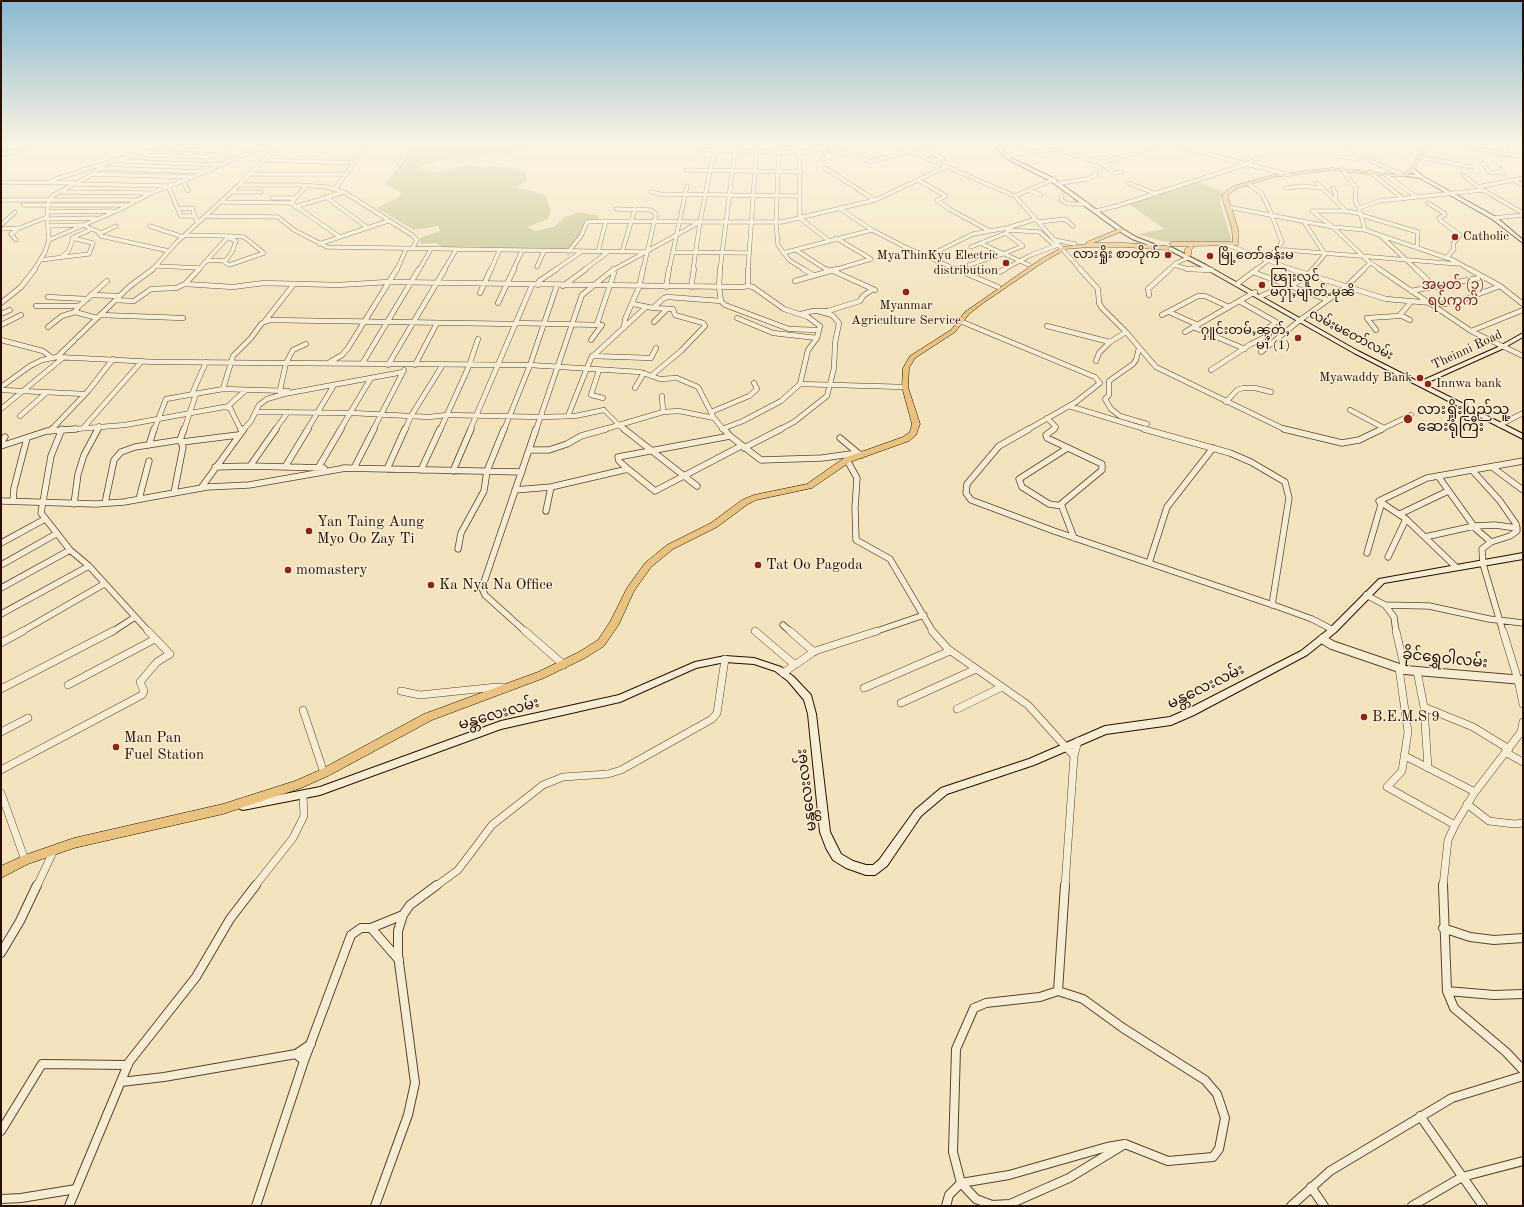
<!DOCTYPE html>
<meta charset="utf-8">
<style>
body{margin:0}
#map{position:relative;width:1524px;height:1207px;overflow:hidden;background:#f3e4be;font-family:"Old Standard TT",serif}
canvas{display:block}
.frame{position:absolute;inset:0;border:2px solid #280f02;pointer-events:none}
</style>
<div id="map">
<canvas width="1524" height="1207"></canvas>
<div class="frame"></div>
</div>
<script>
const c = document.querySelector('canvas').getContext('2d');
c.lineJoin = 'round';
function fill(path, color) { c.fillStyle = color; c.fill(path, 'evenodd'); }
const shape = rows => new Path2D(rows.map(r => 'M' + r).join(''));
function strokePath(path, color, width, dash) { c.strokeStyle = color; c.lineWidth = width; c.lineCap = dash ? 'butt' : 'round'; c.setLineDash(dash || []); c.stroke(path); }
function label(font, color, halo, rows, align = 'center') {
  c.font = font + ' "Old Standard TT","Noto Sans Myanmar",serif'; c.lineWidth = 3; c.setLineDash([]); c.textBaseline = 'middle'; c.strokeStyle = halo; c.fillStyle = color; for (const [text, x, y, turn = 0] of rows) {
    c.save(); c.translate(x, y); c.rotate((+turn || 0) * Math.PI / 180); c.textAlign = isNaN(turn) ? turn : align; if (halo) c.strokeText(text, 0, 0); c.fillText(text, 0, 0); c.restore();
  }
}
fill(shape([
 [418,142,449,142,456,145,537,143,525,150,513,149,507,156,498,152,472,158,438,160,417,169,440,172,469,165,485,168,491,166,513,168,525,173,527,180,517,187,545,195,551,210,548,219,527,227,535,231,554,227,565,217,580,212,599,216,598,219,586,220,579,235,567,249,442,247,436,243,421,244,420,238,440,231,438,226,413,230,377,208,399,197,401,192,385,184],
 [1198,182,1224,192,1220,202,1231,239,1230,242,1178,243,1162,241,1138,234,1164,229,1129,204]
]), '#c3c18c');
const pedestrian = shape([
 [604,410,619,425]
]);
const minorFar4 = shape([
 [224,142,235,145],
 [609,142,612,145],
 [700,142,715,143],
 [716,142,714,150,799,153,800,218,828,240],
 [779,142,776,223,778,245,789,260,805,270],
 [814,142,831,157],
 [840,142,869,162,910,151,892,142],
 [936,142,910,151,1015,196],
 [1441,142,1523,157],
 [1164,143,1290,175],
 [1346,145,1351,149,1354,158],
 [169,149,222,151],
 [260,149,273,151,264,160],
 [699,150,714,150],
 [1391,151,1396,143],
 [931,152,943,158,931,161],
 [799,153,842,145],
 [1,155,33,146,57,142],
 [146,155,208,157],
 [1006,155,1055,149,1097,162,1104,162,1166,143],
 [1504,155,1507,142],
 [1419,157,1472,167],
 [205,159,240,142],
 [823,159,852,151],
 [120,161,221,165],
 [1099,162,1115,173,1122,172],
 [1483,163,1489,172,1504,173,1501,169],
 [1245,164,1265,156,1338,156,1371,161,1403,175],
 [399,165,415,142],
 [100,168,204,172],
 [825,168,875,200],
 [1342,169,1356,188,1355,201,1359,208,1365,230],
 [686,170,801,172],
 [1370,172,1402,198],
 [92,174,190,177],
 [250,174,346,174],
 [1386,175,1415,196],
 [1463,175,1478,187,1523,213],
 [1054,179,1015,196,1081,270],
 [918,180,946,196,937,200,949,209,988,230],
 [1513,180,1523,185],
 [50,181,102,164],
 [183,181,188,191],
 [1,182,77,183],
 [1061,183,1087,179,1095,176,1096,173],
 [1129,183,1156,194],
 [1317,183,1346,211],
 [76,184,168,186,181,216,195,216,197,221,201,221],
 [239,185,264,160,354,163],
 [1250,185,1262,194,1270,211,1282,242,1276,250],
 [306,186,291,203,340,237],
 [1478,187,1523,178],
 [1286,188,1302,186,1321,188],
 [1333,188,1336,195,1335,201],
 [335,189,358,158,367,142],
 [1028,190,1041,195],
 [61,192,150,193],
 [232,192,261,192],
 [651,192,660,194,799,196],
 [1062,196,1061,200,1068,204,1087,204],
 [326,197,368,228],
 [272,198,295,198],
 [1,200,137,200],
 [222,202,291,203],
 [1428,203,1444,213,1445,215,1439,218,1441,221,1460,235,1453,244,1454,249,1447,257],
 [23,205,127,205],
 [295,207,344,192],
 [1228,207,1333,227,1365,230,1453,260,1471,270],
 [839,208,872,230,905,247,958,270],
 [1359,208,1379,201,1483,190],
 [178,209,192,208,195,216],
 [616,209,651,210,656,214,643,270],
 [1096,211,1120,205,1247,164],
 [47,212,112,211],
 [1361,214,1346,211,1312,211,1333,227,1370,263,1363,270],
 [1361,215,1418,232,1417,247],
 [206,216,278,217,294,230,327,247,645,252],
 [1494,218,1523,215],
 [47,219,95,218],
 [1039,222,1065,219,1073,226],
 [1304,222,1325,254,1312,270],
 [1,225,15,212],
 [48,226,83,225,99,232,101,236,169,251],
 [150,226,183,237],
 [1,229,20,228,47,217],
 [99,234,116,226],
 [185,235,229,236,198,270],
 [1381,236,1417,270],
 [16,240,11,234,18,229],
 [49,240,121,209,151,193,193,177,273,142],
 [1055,240,1075,244],
 [980,243,1029,265],
 [319,244,388,221],
 [1225,244,1294,270],
 [971,247,1006,233],
 [796,250,827,270],
 [568,252,581,236,587,222,606,221],
 [598,252,606,221,699,222],
 [622,252,635,209],
 [672,252,748,253],
 [783,253,872,230],
 [1003,254,1023,246,1006,233,1008,230,1040,232,1055,246],
 [61,257,68,252,73,239],
 [926,257,973,234,1007,228,1036,219],
 [40,260,89,254,93,243,72,238,92,229],
 [1265,260,1276,250,1286,250,1458,264],
 [206,261,226,260,232,252,236,241,229,238],
 [223,261,229,265,264,253,244,237,229,236],
 [1368,261,1381,270],
 [969,265,1002,254],
 [1174,265,1188,269,1207,270],
 [157,266,200,268],
 [537,267,544,251],
 [34,270,45,252,49,240,47,217,48,204,52,196,89,176,106,163,182,142],
 [152,270,176,243,239,185,300,185,327,187,344,192,412,235,417,240,412,249],
 [397,270,406,249],
 [419,270,431,249],
 [444,270,456,250],
 [491,270,499,251],
 [513,270,522,251],
 [555,270,581,252],
 [584,270,608,252],
 [613,270,700,222,782,222,875,200,946,167],
 [669,270,687,186],
 [693,270,700,222,712,161,716,150],
 [720,270,736,142],
 [748,270,757,142],
 [834,270,871,259,836,238],
 [1003,270,1031,255,1058,245],
 [1169,270,1176,263,1188,258],
 [1256,270,1267,261]
]);
const minorFar3 = shape([
 [199,269,185,284,233,287,264,283,338,285,388,282,742,287,748,286,748,269],
 [720,269,719,287,721,301,725,305,789,329,819,330],
 [803,269,813,275],
 [826,269,829,271],
 [956,269,998,287],
 [1080,269,1098,289,1099,303,1102,308,1126,332,1156,367,1286,430],
 [1187,269,1212,270],
 [1291,269,1386,299,1444,304,1463,300,1500,286],
 [1379,269,1471,331,1523,356],
 [1416,269,1435,287],
 [1469,269,1500,286,1523,304],
 [831,270,875,290],
 [999,272,1005,269],
 [1253,272,1328,300],
 [795,281,837,269],
 [1237,284,1257,269],
 [538,285,539,281,557,269],
 [563,286,586,269],
 [1291,286,1308,275,1313,269],
 [666,287,669,269],
 [691,287,694,269],
 [1411,291,1484,277],
 [480,293,491,269],
 [91,295,120,296],
 [1149,295,1148,289,1170,269],
 [1261,296,1287,285],
 [48,297,87,299],
 [115,300,134,301,151,289,176,288,185,284],
 [1,303,21,287,35,269],
 [498,303,514,269],
 [633,304,653,308,664,298,668,297,721,301],
 [36,306,76,306,78,307,75,312,97,318],
 [78,307,107,281],
 [1169,312,1198,325],
 [1,314,10,310],
 [801,314,813,311,828,311,860,301,863,296,873,289],
 [100,315,183,318],
 [1162,315,1198,296,1205,296,1229,307],
 [1400,315,1410,320],
 [737,318,773,333,817,338],
 [265,321,294,284],
 [960,321,1095,377,1100,383,1076,402,1027,430],
 [654,322,667,309],
 [516,323,602,325,591,340],
 [597,324,614,273],
 [1,325,21,315],
 [1047,326,1110,342],
 [48,327,62,316,75,312],
 [1193,327,1245,349],
 [624,328,625,319,639,287,643,269],
 [1376,330,1367,318,1399,316,1411,302],
 [1471,331,1523,310],
 [1185,332,1255,292],
 [1,340,43,351,51,357],
 [1139,348,1136,360,1133,364,1109,381,1109,395,1105,399,1111,409,1120,416,1147,424],
 [1261,352,1300,320,1346,287,1364,269],
 [592,356,651,358,656,348],
 [57,357,130,286,153,269],
 [1096,361,1099,353,1110,342,1126,332],
 [330,362,342,355,348,348,397,269],
 [362,364,419,269],
 [388,365,445,269],
 [415,365,437,323],
 [599,370,591,395,603,398],
 [1211,370,1251,344,1269,335,1268,328,1276,322,1239,301],
 [651,376,681,351,705,326,703,323,675,315,673,309,653,308],
 [800,384,905,387],
 [1,387,30,366,42,360,57,357,156,362,530,365,640,372,660,379,677,378,698,387,714,418],
 [635,388,644,373],
 [223,389,233,356,251,338,262,323,270,320,516,324],
 [1,390,85,394],
 [280,390,286,363,293,350,306,344],
 [192,394,206,362],
 [662,396,663,412],
 [1226,402,1237,390,1243,388,1255,388,1271,392],
 [1069,406,1148,430],
 [227,407,246,390],
 [1,409,64,357],
 [1350,410,1384,428],
 [256,412,353,413,429,417,447,415,541,417,575,416,604,410],
 [711,412,749,396,757,389,754,383],
 [20,416,46,393],
 [568,416,591,358,646,307],
 [1047,418,1056,427,1052,430],
 [619,425,625,430],
 [1500,425,1523,413],
 [84,427,142,361],
 [722,429,743,421,781,401,800,384,808,350,817,338,820,326,808,317,784,309,753,287,748,286],
 [51,430,89,390,113,359],
 [63,430,125,425,224,407,230,408,241,430],
 [97,430,99,426],
 [154,430,166,399,223,389,288,391],
 [184,430,196,394],
 [243,430,251,421,259,405,267,399,284,394,403,372],
 [275,430,288,412],
 [307,430,334,385],
 [340,430,371,378],
 [373,430,404,370],
 [405,430,411,416,442,366],
 [440,430,469,366,478,339],
 [470,430,532,285],
 [504,430,530,365,557,285],
 [536,430,582,295,614,269],
 [602,430,663,412,679,411,714,418,724,430],
 [779,430,794,422,827,396,834,368,835,343,839,323,832,315,818,311],
 [1380,430,1411,415]
]);
const minorFar2 = shape([
 [62,429,51,456,41,513,70,550,89,566,149,632],
 [241,429,242,431],
 [276,429,250,466,324,468],
 [624,429,697,486],
 [724,429,730,436,761,460,822,458,858,453,862,455],
 [1029,429,999,446,967,484,966,493,971,500,1054,531,1276,606,1312,619,1333,630],
 [1054,429,1046,435,1047,438,1102,464,1102,470,1061,504,1074,538],
 [1144,429,1230,453,1251,462,1285,482,1289,498,1272,605],
 [1284,429,1342,443,1359,440,1382,429],
 [50,431,52,429],
 [840,438,858,453],
 [182,442,238,435],
 [1,443,5,437],
 [149,445,154,429],
 [1,446,47,431,76,429],
 [744,448,781,429],
 [531,450,549,450,567,444,581,436,606,429],
 [847,460,857,478,855,508,856,540,890,559,933,632],
 [215,467,250,466],
 [285,467,308,429],
 [1492,467,1523,490],
 [318,468,341,429],
 [343,468,522,472],
 [354,468,374,429],
 [387,469,405,429],
 [628,469,619,461,618,457,730,436],
 [421,470,440,429],
 [1472,470,1500,501,1516,524,1517,531,1510,536,1491,542,1482,549,1483,564,1503,632],
 [453,471,471,429],
 [1438,476,1476,529,1491,542],
 [201,488,244,429],
 [515,490,551,487,628,469,655,491,741,446],
 [174,493,183,447,180,440,184,429],
 [139,499,149,461],
 [1,501,96,504,124,502,207,487,249,485,346,468],
 [13,501,14,488,27,438],
 [1379,501,1406,519,1456,567],
 [105,503,114,460,121,452,135,447,180,440],
 [74,504,78,474,84,455,98,429],
 [1062,506,1049,504,1022,487,1019,479,1066,449],
 [546,511,551,487],
 [1400,514,1448,491],
 [1425,537,1474,526,1495,525,1517,528],
 [1,543,45,519],
 [458,549,461,533,484,491,487,471,504,429],
 [1367,553,1381,505,1379,501,1427,478,1523,461],
 [1388,557,1406,519],
 [1149,563,1167,507,1213,448],
 [1,565,56,534],
 [1,588,70,550],
 [1366,595,1385,605,1429,606,1489,619,1523,623],
 [1385,605,1394,617,1396,632],
 [1,614,89,566],
 [783,625,791,632],
 [21,632,104,584],
 [112,632,135,617],
 [526,632,485,595,482,588,536,429],
 [874,632,924,615]
]);
const minorFar1 = shape([
 [525,631,564,665],
 [755,631,795,665],
 [790,631,814,652],
 [932,631,948,649,1028,705,1074,756],
 [1396,631,1405,670],
 [1503,631,1518,680,1523,704],
 [1,643,23,631],
 [1399,668,1408,732,1402,771,1387,787,1455,825],
 [1417,671,1424,707,1428,768],
 [783,673,815,651,877,631],
 [68,685,155,639],
 [864,688,950,651],
 [1,689,113,631],
 [401,691,420,695,497,687,506,688],
 [901,703,976,669],
 [1424,707,1473,727,1509,749],
 [957,709,1002,687],
 [303,710,324,773],
 [1,732,28,718],
 [1505,752,1523,762],
 [1405,756,1475,792],
 [1,770,142,695,144,691,140,682,157,662,170,654,148,631],
 [1,793,25,860],
 [1467,804,1489,821,1514,824,1523,823],
 [37,886,54,850],
 [255,886,293,838,304,816,303,795],
 [436,886,458,870,492,825,543,785,563,777,608,774,621,770,712,719,717,713,725,659],
 [1065,886,1074,756,1078,741],
 [1443,886,1448,840,1455,825,1475,792,1521,732,1523,722]
]);
const minor = shape([
 [1443,885,1447,991,1454,1008,1506,1052,1523,1070],
 [371,928,403,915],
 [1443,928,1470,937,1494,940,1523,938],
 [1,953,20,921,37,885],
 [1058,991,1065,885],
 [1447,991,1494,995,1523,994],
 [296,1054,311,1044],
 [121,1082,164,1077,296,1054,304,1061],
 [1420,1116,1483,1206],
 [1,1131,42,1064,128,1065],
 [961,1183,976,1199,992,1205,1010,1204,1069,1178,1125,1144],
 [961,1183,953,1152,956,1049,974,1008,986,1003,1040,997,1058,991,1083,999,1123,1028,1205,1080,1217,1094,1225,1118,1219,1149,1213,1157,1168,1161,1125,1144],
 [961,1183,1009,1175,1107,1147,1125,1144],
 [1311,1187,1324,1206],
 [1,1199,21,1198,76,1189],
 [69,1206,129,1062,196,977,230,919,256,885],
 [256,1206,304,1061,351,935,361,928,371,928,399,960],
 [375,1206,408,1115,415,1083,398,955,398,931,403,915,410,905,437,885],
 [946,1206,949,1195,961,1183],
 [1291,1206,1330,1171,1452,1098,1523,1076],
 [1412,1206,1462,1177,1523,1161]
]);
const tertiary = shape([
 [1322,639,1332,645,1405,670,1523,680]
]);
const secondary = shape([
 [990,142,995,142,1011,158,1053,178,1123,229,1136,237,1161,247,1157,248,1132,239,1119,231,1049,180,1009,160,990,142],
 [1410,169,1414,169,1424,177,1496,217,1523,240,1523,243,1492,219,1420,178,1401,175,1403,174,1416,175,1410,171,1410,169],
 [1171,247,1206,265,1358,351,1419,382,1498,347,1523,333,1523,337,1502,349,1424,384,1523,434,1523,439,1354,353,1202,267,1169,250,1168,249,1171,247],
 [1523,553,1523,559,1384,583,1336,632,1307,655,1194,715,1171,725,1106,734,1034,765,947,794,921,816,887,866,875,875,866,875,846,868,833,860,826,848,820,832,808,714,804,700,788,681,775,671,754,664,725,662,696,668,620,702,501,729,320,795,243,810,240,809,238,806,240,803,243,802,320,787,501,721,619,695,695,662,725,656,754,658,781,667,794,677,811,695,816,714,830,832,841,854,853,861,866,865,873,865,879,860,915,810,941,788,1029,759,1105,726,1170,717,1188,709,1301,651,1330,628,1379,579,1523,553]
]);
const primary = shape([
 [1426,142,1431,142,1414,170,1403,176,1386,176,1332,170,1273,177,1238,188,1229,194,1228,197,1238,229,1238,245,1192,246,1194,247,1191,250,1191,255,1188,257,1185,255,1185,249,1190,246,1172,246,1169,244,1172,242,1233,242,1232,229,1222,197,1225,192,1234,186,1273,175,1332,168,1386,174,1402,174,1410,169,1426,142],
 [1121,228,1124,230,1123,231,1093,243,1126,243,1167,246,1170,248,1167,250,1126,247,1088,247,1066,249,1045,261,983,303,969,314,955,332,915,358,909,368,908,387,920,424,916,435,909,441,850,462,812,488,756,500,748,504,717,527,673,549,651,567,634,591,619,624,604,646,585,658,544,678,432,720,328,776,301,788,223,814,74,848,28,864,1,878,1,866,25,855,74,838,223,804,295,781,320,770,424,714,538,672,579,652,598,640,610,622,627,588,645,563,667,545,711,523,742,500,754,495,807,484,844,458,903,437,910,432,912,424,902,387,903,368,910,356,951,330,965,312,1041,259,1063,247,1087,244,1087,242,1121,228]
]);
strokePath(pedestrian, '#5b4431', 4.5);
strokePath(minorFar4, '#5b4431', 4.5);
strokePath(minorFar3, '#5b4431', 5.5);
strokePath(minorFar2, '#5b4431', 7);
strokePath(minorFar1, '#5b4431', 8);
strokePath(minor, '#5b4431', 10);
strokePath(tertiary, '#5b4431', 10);
strokePath(secondary, '#280f02', 2);
strokePath(primary, '#280f02', 1);
strokePath(pedestrian, '#f7edd5', 3.5);
strokePath(minorFar4, '#f7edd5', 3.5);
strokePath(minorFar3, '#f7edd5', 4.5);
strokePath(minorFar2, '#f7edd5', 5.5);
strokePath(minorFar1, '#f7edd5', 7);
strokePath(minor, '#f7edd5', 8);
strokePath(tertiary, '#f7edd5', 8);
fill(secondary, '#f7edd5');
fill(primary, '#eac27f');
const sky = c.createLinearGradient(0, 0, 0, 311);
sky.addColorStop(0, '#89b8d2');
sky.addColorStop(0.46, '#faf3e2');
sky.addColorStop(1, '#faf3e200');
c.fillStyle = sky;
c.fillRect(0, 0, 1524, 311);
for (const [x, y, r, color] of [
 [1455,237,4,"#8f2418"],
 [1168,255,4,"#8f2418"],
 [1210,256,4,"#8f2418"],
 [1006,263,4,"#8f2418"],
 [1262,285,4,"#8f2418"],
 [906,292,4,"#8f2418"],
 [1298,338,4,"#8f2418"],
 [1420,378,4,"#8f2418"],
 [1428,384,4,"#8f2418"],
 [1408,419,5,"#8f2418"],
 [309,531,4,"#8f2418"],
 [758,565,4,"#8f2418"],
 [288,570,4,"#8f2418"],
 [431,585,4,"#8f2418"],
 [1364,717,4,"#8f2418"],
 [116,747,4,"#8f2418"]
]) { const dot = new Path2D(); dot.arc(x, y, r, 0, 2 * Math.PI); c.fillStyle = color; c.fill(dot); strokePath(dot, '#f7edd5', 1.5); }
label('13px', '#280f02', '#f7edd5', [
 ["Catholic",1463,237],
 ["လားရှိုး စာတိုက်",1160,255,"right"],
 ["MyaThinKyu Electric",998,256,"right"],
 ["distribution",998,271,"right"],
 ["မြို့တော်ခန်းမ",1218,256],
 ["ၽြႃးလူင်",1270,278],
 ["မႁႃႇမျၢတ်ႉမုၼိ",1270,293],
 ["Myanmar",906,306,"center"],
 ["Agriculture Service",906,321,"center"],
 ["ႁူင်းတမ်ႇၼူတ်ႇ",1290,331,"right"],
 ["မၢႆ (1)",1290,346,"right"],
 ["Myawaddy Bank",1412,378,"right"],
 ["Innwa bank",1436,384]
], 'left');
label('13px', '#280f02', '#f7edd5', [
 ["လမ်းမတော်လမ်း",1351,335,28],
 ["Theinni Road",1467,350,-25]
]);
label('14px', '#7a1f14', '#f7edd5', [
 ["အမှတ် (၃)",1453,285],
 ["ရပ်ကွက်",1453,301]
]);
label('15px', '#280f02', '#f7edd5', [
 ["လားရှိုးပြည်သူ့",1417,410],
 ["ဆေးရုံကြီး",1417,427],
 ["Yan Taing Aung",317,522],
 ["Myo Oo Zay Ti",317,539],
 ["Tat Oo Pagoda",766,565],
 ["momastery",296,570],
 ["Ka Nya Na Office",439,585],
 ["B.E.M.S 9",1372,717],
 ["Man Pan",124,738],
 ["Fuel Station",124,755]
], 'left');
label('15px', '#280f02', '#f7edd5', [
 ["ခိုင်ရွှေဝါလမ်း",1445,659,6],
 ["မန္တလေးလမ်း",1206,687,-26],
 ["မန္တလေးလမ်း",499,714,-16],
 ["မန္တလေးလမ်း",807,790,-97]
]);
</script>
